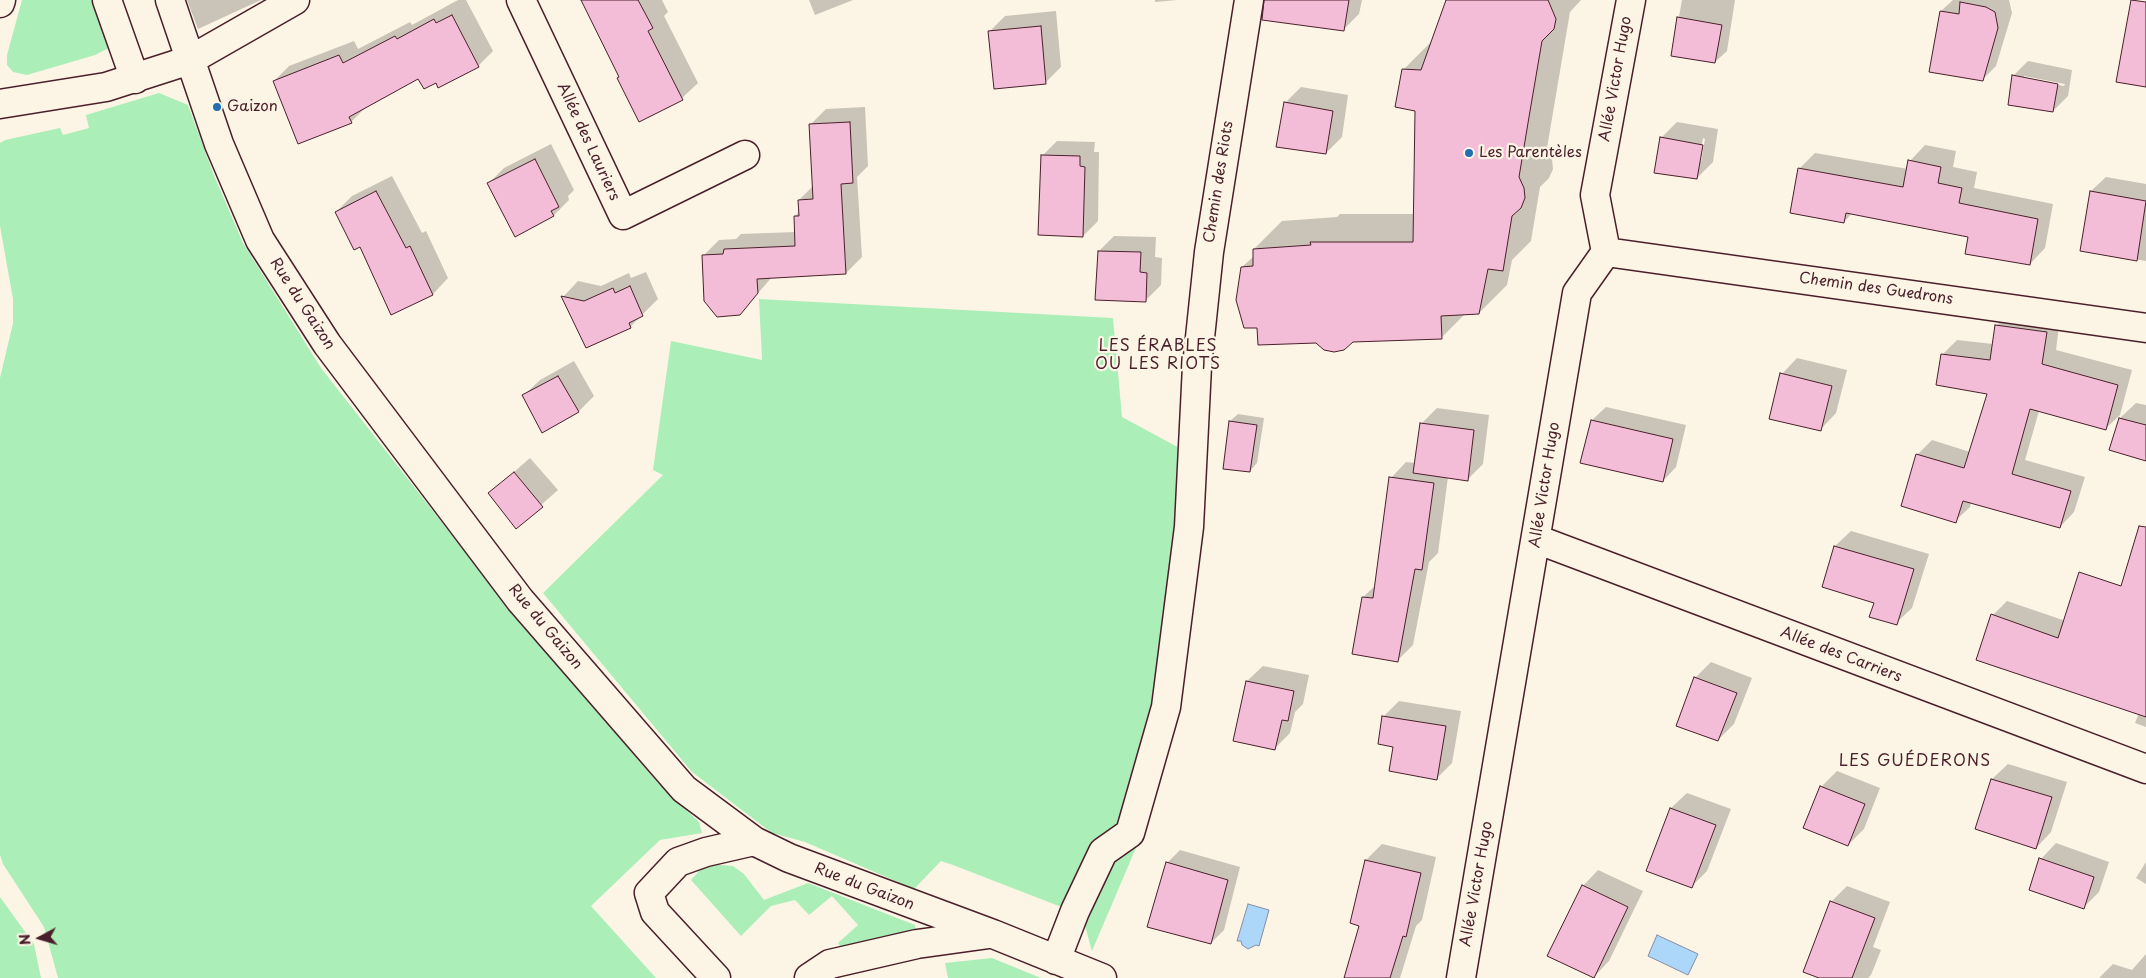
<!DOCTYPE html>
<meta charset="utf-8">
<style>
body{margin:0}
#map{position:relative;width:2146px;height:978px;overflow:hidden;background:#fcf5e5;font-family:"Playpen Sans",sans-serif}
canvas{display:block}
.north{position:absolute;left:15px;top:913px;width:50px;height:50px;-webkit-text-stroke:4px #fcf5e5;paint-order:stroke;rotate:264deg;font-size:14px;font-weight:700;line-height:20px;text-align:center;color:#4a1f2b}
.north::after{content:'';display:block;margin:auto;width:18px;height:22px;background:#4a1f2b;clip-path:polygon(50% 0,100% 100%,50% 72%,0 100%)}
</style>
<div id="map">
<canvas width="2146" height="978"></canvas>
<div class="north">N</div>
</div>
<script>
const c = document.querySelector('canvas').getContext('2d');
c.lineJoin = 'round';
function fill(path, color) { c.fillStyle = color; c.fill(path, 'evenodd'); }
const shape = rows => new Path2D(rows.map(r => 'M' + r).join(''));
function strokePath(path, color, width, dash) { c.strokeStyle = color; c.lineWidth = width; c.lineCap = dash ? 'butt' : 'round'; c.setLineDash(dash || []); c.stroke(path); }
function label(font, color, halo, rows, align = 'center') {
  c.font = font + ' "Playpen Sans",sans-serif'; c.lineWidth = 4.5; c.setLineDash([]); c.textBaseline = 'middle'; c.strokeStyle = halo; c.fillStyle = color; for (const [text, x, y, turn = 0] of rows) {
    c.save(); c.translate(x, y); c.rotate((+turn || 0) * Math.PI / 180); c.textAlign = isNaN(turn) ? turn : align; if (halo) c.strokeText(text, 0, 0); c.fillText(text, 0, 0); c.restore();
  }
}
fill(shape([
 [22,0,97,0,113,46,95,55,27,75,13,72,7,65,7,55],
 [159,93,188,105,213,173,243,243,321,368,505,603,657,782,699,822,702,833,660,840,591,906,656,978,58,978,44,927,3,864,0,855,0,378,13,323,13,299,0,226,0,143,5,140,60,128,63,135,89,128,86,115],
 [759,299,1113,318,1122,417,1185,451,1204,452,1191,633,1161,777,1147,822,1092,951,1082,915,953,865,941,861,914,889,805,842,772,833,692,772,543,593,663,475,653,470,671,341,762,360],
 [709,864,733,866,744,874,764,900,808,883,915,925,916,939,843,951,838,943,858,925,832,896,809,915,795,900,771,906,741,936,691,880,700,870],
 [0,897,34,944,41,978,0,978],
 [992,958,1041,978,948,978,945,963]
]), '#aceeb7');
const water = shape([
 [1248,904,1269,910,1259,946,1256,945,1248,949,1242,945,1241,941,1237,941,1248,904],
 [1657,935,1698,954,1688,975,1648,956,1657,935]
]);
fill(water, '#acd7f8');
strokePath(water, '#858da6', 1);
fill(shape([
 [187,0,261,0,198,29],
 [458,0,466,0,493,51,478,66,437,82,419,77,366,107,351,122,274,81,289,66,354,41,358,49,410,22,412,25],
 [582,0,662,0,668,12,664,16,698,83,682,98,640,120],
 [809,0,853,0,815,15],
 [1155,0,1177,0,1155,2],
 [1299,0,1362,0,1359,14,1343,30],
 [1447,0,1581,0,1570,12,1547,148,1552,159,1553,169,1549,178,1540,187,1531,241,1512,260,1507,285,1479,313,1465,314,1441,338,1316,342,1259,326,1237,300,1238,286,1242,267,1254,256,1254,249,1282,221,1337,217,1340,214,1415,214,1417,109,1404,69,1432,41],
 [1682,0,1735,0,1727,51,1715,62,1672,55],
 [1953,0,2009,0,2012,13,1996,66,1982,80,1941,11],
 [1056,11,1061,67,1045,83,990,31,1005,16],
 [2028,61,2072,70,2068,96,2053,111,2013,76],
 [2024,76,2065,84,2064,86,2024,79],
 [1301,87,1348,95,1342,137,1326,153,1285,103],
 [865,107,868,166,857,177,862,257,846,273,772,277,740,314,704,255,719,240,736,239,741,234,796,232,795,216,800,211,799,200,813,186,810,125,826,109],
 [1677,122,1718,129,1713,162,1697,178,1661,138],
 [1703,138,1705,139,1701,162,1699,162],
 [1057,141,1095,142,1094,152,1099,152,1098,221,1083,236,1042,156],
 [551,144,574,190,568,196,569,200,554,215,515,235,489,183,504,168],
 [1925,145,1956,151,1953,167,1977,172,1974,188,2053,204,2045,248,2030,264,1970,236,1852,213,1844,222,1799,169,1815,153,1908,169,1910,161],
 [392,176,422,233,426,231,448,278,433,294,392,313,361,246,336,212,352,196],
 [2106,177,2146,184,2146,261,2081,250,2091,191],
 [1114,236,1156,237,1155,257,1162,258,1161,285,1146,300,1099,251],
 [646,272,658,299,630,327,563,297,578,281,601,286,629,273,631,278],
 [2011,311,2060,318,2056,350,2132,370,2120,415,2105,429,2039,411,2025,460,2085,477,2074,512,2060,527,1971,502,1970,507,1955,521,1917,455,1932,440,1970,452,1989,393,1942,355,1957,340,1993,344,1996,326],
 [1797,358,1847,370,1836,413,1821,429,1782,374],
 [574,361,594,396,579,411,524,395,540,380],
 [2136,403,2146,405,2146,460,2111,450,2120,418],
 [1606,407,1686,425,1676,467,1663,481,1592,420],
 [1437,408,1489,415,1483,464,1467,480,1448,477,1438,553,1429,562,1413,645,1397,661,1363,597,1376,585,1391,478,1406,462,1416,463,1421,424],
 [1238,414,1264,418,1257,463,1250,471,1230,421],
 [530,458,558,490,516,527,489,494],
 [1851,531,1929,554,1912,608,1896,623,1875,602,1823,586,1835,546],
 [2007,601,2145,648,2146,727,2135,723,2139,713,1992,616],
 [1711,662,1752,678,1734,724,1718,740,1695,678],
 [1263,666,1309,675,1303,704,1295,712,1290,733,1275,748,1247,681],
 [1399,701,1461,711,1452,763,1437,778,1394,746,1384,716],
 [2008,764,2067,782,2051,832,2036,848,1977,829,1992,779],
 [1837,771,1880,788,1864,829,1848,845,1821,787],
 [1687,793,1731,809,1707,871,1692,886,1671,808],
 [2056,843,2109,862,2099,892,2083,908,2041,859],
 [1382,844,1436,857,1422,920,1416,926,1400,978,1345,978,1361,925,1351,923,1366,860],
 [1180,850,1240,867,1224,930,1211,943,1167,863],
 [2146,862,2146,884,2136,878],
 [1598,870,1643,891,1609,961,1594,977,1583,886],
 [1847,886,1890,902,1873,947,1881,950,1871,975,1868,978,1823,978,1831,902],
 [2146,954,2146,978,2099,978,2113,964,2132,970]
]), '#0003');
const building = shape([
 [581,0,638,0,653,28,648,31,683,100,639,122,617,78,619,77,581,0],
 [1264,0,1349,0,1344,31,1262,20,1264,0],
 [1446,0,1548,0,1556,19,1554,29,1542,41,1529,117,1519,177,1524,188,1525,198,1521,208,1512,216,1503,271,1488,269,1479,314,1441,316,1442,339,1353,342,1344,350,1334,352,1324,350,1316,343,1258,345,1257,328,1244,328,1236,300,1241,267,1253,266,1253,249,1311,245,1310,242,1413,242,1415,111,1395,107,1402,69,1421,70,1446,0],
 [2131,0,2146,2,2146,87,2116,82,2131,0],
 [1960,2,1986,7,1995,12,1998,28,1983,81,1929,72,1940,11,1959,14,1960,2],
 [452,15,479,67,438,88,436,83,424,89,418,79,349,117,352,123,298,144,273,81,339,55,343,63,395,36,397,39,434,19,436,23,452,15],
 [1677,17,1722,25,1715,63,1671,56,1677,17],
 [1041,26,1046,84,994,89,988,31,1041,26],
 [2012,75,2058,84,2053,112,2008,105,2012,75],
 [1284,102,1333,111,1326,154,1276,147,1284,102],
 [850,122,853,183,841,184,846,274,757,279,758,293,740,315,717,317,704,301,702,255,723,254,724,249,795,246,794,216,799,216,798,200,813,199,809,124,850,122],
 [1660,137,1703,145,1697,179,1654,173,1660,137],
 [1041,155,1080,156,1080,166,1085,167,1083,237,1038,235,1041,155],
 [535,159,559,207,551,211,554,216,515,237,487,183,535,159],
 [1908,160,1941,167,1938,183,1962,188,1959,203,2038,219,2030,265,1965,254,1968,237,1846,213,1844,223,1790,213,1798,168,1903,187,1908,160],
 [376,191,406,248,410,246,433,295,391,315,360,247,354,250,335,212,376,191],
 [2090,191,2146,201,2137,261,2080,251,2090,191],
 [1098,251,1141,252,1140,272,1147,273,1146,302,1095,300,1098,251],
 [630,286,643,316,629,323,631,328,586,348,561,296,584,301,613,288,615,293,630,286],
 [1995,325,2047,332,2042,364,2118,385,2106,430,2030,409,2012,474,2071,491,2060,528,1963,501,1956,523,1901,506,1916,454,1964,468,1987,394,1936,385,1941,354,1990,360,1995,325],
 [1780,373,1832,386,1821,431,1769,419,1780,373],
 [558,376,579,412,542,433,522,395,558,376],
 [2119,418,2146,425,2146,461,2109,450,2119,418],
 [1591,420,1673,439,1663,482,1580,463,1591,420],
 [1229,421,1257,425,1250,472,1223,469,1229,421],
 [1420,423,1474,430,1468,481,1413,473,1420,423],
 [514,472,543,507,516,529,488,493,514,472],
 [1389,477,1434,483,1422,570,1415,569,1398,662,1352,654,1362,597,1373,598,1389,477],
 [2139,526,2146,527,2146,717,1976,660,1991,614,2058,638,2079,572,2121,586,2139,526],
 [1834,546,1914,569,1897,625,1869,617,1874,603,1822,587,1834,546],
 [1694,677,1737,693,1718,741,1676,726,1694,677],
 [1246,681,1294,691,1288,721,1282,720,1275,750,1233,741,1246,681],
 [1382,716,1446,726,1437,780,1389,771,1393,747,1378,744,1382,716],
 [1991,779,2052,797,2036,849,1975,829,1991,779],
 [1820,786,1865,804,1848,846,1803,828,1820,786],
 [1670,808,1716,825,1692,888,1646,871,1670,808],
 [2039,858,2094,877,2084,909,2029,890,2039,858],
 [1365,860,1421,873,1406,937,1403,936,1390,978,1344,978,1359,926,1350,923,1365,860],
 [1166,862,1228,880,1211,944,1147,927,1166,862],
 [1582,885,1628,907,1594,978,1547,956,1582,885],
 [1830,901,1875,918,1852,978,1819,978,1803,972,1830,901]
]);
fill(building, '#f3bdd7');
strokePath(building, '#4a1f2b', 1);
const minor = shape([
 [107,0,135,79],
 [170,0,219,144,260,240,327,344,520,600,684,789,754,841,789,858,993,934,1102,978],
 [521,0,623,215,745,155],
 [0,3,1,0],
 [0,104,106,87,190,60,295,0],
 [1606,252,2146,328],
 [1536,539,2146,769],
 [1056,960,1075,911,1103,852,1130,833,1166,707,1189,527,1197,366,1209,252,1249,0],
 [716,978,655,912,649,893,678,862,706,852,754,841],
 [809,978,830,964,917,944,989,934],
 [1461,978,1577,293,1606,252,1595,195,1631,0]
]);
strokePath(minor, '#4a1f2b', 31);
strokePath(minor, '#fcf5e5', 28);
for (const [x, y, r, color] of [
 [217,107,5,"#1f6fb2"],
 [1469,153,5,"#1f6fb2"]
]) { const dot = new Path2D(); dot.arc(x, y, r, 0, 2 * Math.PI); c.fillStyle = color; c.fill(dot); strokePath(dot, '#fcf5e5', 2); }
label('15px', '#4a1f2b', '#fcf5e5', [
 ["Allée Victor Hugo",1616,79,-80],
 ["Allée des Lauriers",588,142,65],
 ["Chemin des Riots",1219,182,-81],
 ["Chemin des Guedrons",1876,289,8],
 ["Rue du Gaizon",302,304,57],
 ["Allée Victor Hugo",1545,485,-81],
 ["Rue du Gaizon",545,627,50],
 ["Allée des Carriers",1841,655,21],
 ["Allée Victor Hugo",1477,884,-80],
 ["Rue du Gaizon",864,887,21]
]);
label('15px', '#4a1f2b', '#fcf5e5', [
 ["Gaizon",227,107],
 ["Les Parentèles",1479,153]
], 'left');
c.letterSpacing = '1px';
label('16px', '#4a1f2b', '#fcf5e5', [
 ["LES ÉRABLES",1158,347],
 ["OU LES RIOTS",1158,365],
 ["LES GUÉDERONS",1915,762]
]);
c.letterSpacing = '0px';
</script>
